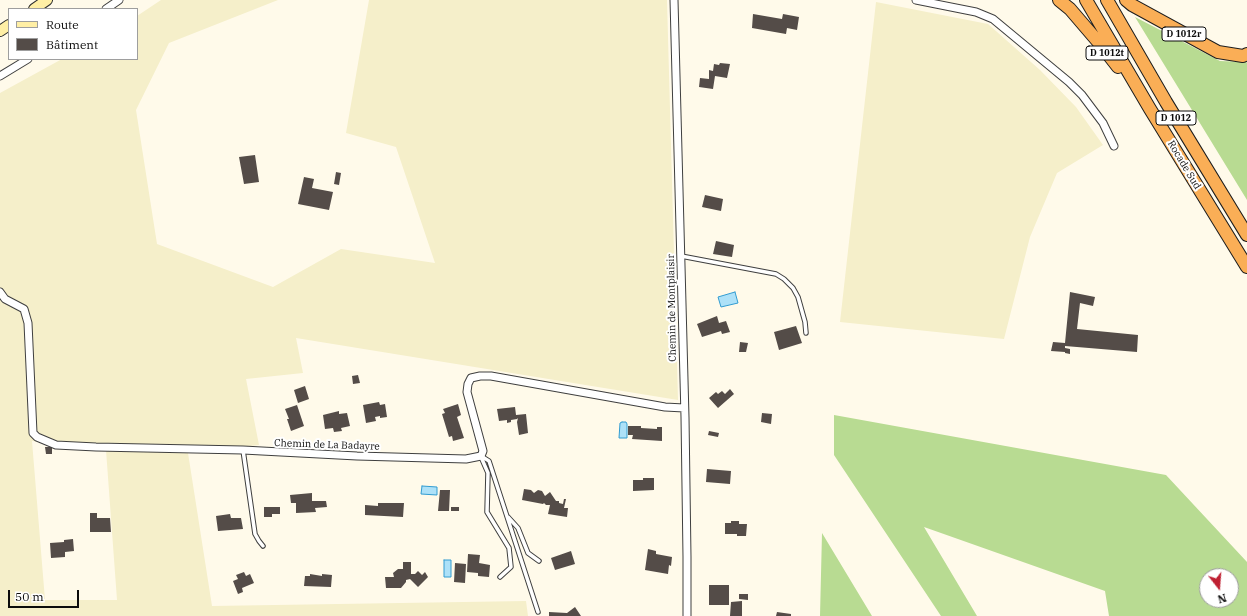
<!DOCTYPE html>
<meta charset="utf-8">
<style>
body{margin:0}
#map{position:relative;width:1247px;height:616px;overflow:hidden;background:#fffaea;font-family:"IBM Plex Serif",serif}
canvas{display:block}
.legend{position:absolute;left:8px;top:8px;width:130px;height:52px;box-sizing:border-box;background:#fff;border:1px solid #9e9e9e;margin:0;padding:5px 7px;list-style:none;font-size:12px;color:#0c0c0c}
.legend li{display:flex;align-items:center;gap:8px;height:20px}
.legend b{width:20px;border:1px solid #9e9e9e}
.north{position:absolute;left:1199px;top:568px;width:40px;height:40px;box-sizing:border-box;background:#fff;border:1px solid #9e9e9e;border-radius:50%;rotate:163deg;font-size:11px;font-weight:700;line-height:16px;text-align:center;color:#0c0c0c}
.north::after{content:'';display:block;margin:auto;width:14px;height:18px;background:#bf2032;clip-path:polygon(50% 0,100% 100%,50% 72%,0 100%)}
.scale{position:absolute;left:8px;top:590px;width:71px;height:18px;box-sizing:border-box;border:2px solid #0c0c0c;border-top:0;padding-left:5px;font-size:12px;line-height:14px;white-space:nowrap;color:#0c0c0c;-webkit-text-stroke:3px #fff;paint-order:stroke}
</style>
<div id="map">
<canvas width="1247" height="616"></canvas>
<ul class="legend">
<li><b style="height:5px;background:#ffefa5"></b>Route</li>
<li><b style="height:11px;background:#544c48"></b>Bâtiment</li>
</ul>
<div class="north">N</div>
<div class="scale">50 m</div>
</div>
<script>
const c = document.querySelector('canvas').getContext('2d');
c.lineJoin = 'round';
function fill(path, color) { c.fillStyle = color; c.fill(path, 'evenodd'); }
const shape = rows => new Path2D(rows.map(r => 'M' + r).join(''));
function strokePath(path, color, width, dash) { c.strokeStyle = color; c.lineWidth = width; c.lineCap = dash ? 'butt' : 'round'; c.setLineDash(dash || []); c.stroke(path); }
function label(font, color, halo, rows, align = 'center') {
  c.font = font + ' "IBM Plex Serif",serif'; c.lineWidth = 4; c.setLineDash([]); c.textBaseline = 'middle'; c.strokeStyle = halo; c.fillStyle = color; for (const [text, x, y, turn = 0] of rows) {
    c.save(); c.translate(x, y); c.rotate((+turn || 0) * Math.PI / 180); c.textAlign = isNaN(turn) ? turn : align; if (halo) c.strokeText(text, 0, 0); c.fillText(text, 0, 0); c.restore();
  }
}
fill(shape([
 [161,0,278,0,169,43,136,110,157,244,273,287,341,249,435,263,396,147,346,133,369,0,667,0,678,400,296,338,303,373,246,379,259,445,188,453,212,606,526,601,528,616,0,616,0,93,62,59,137,59,137,16],
 [32,441,106,450,117,600,45,600],
 [876,2,988,24,1040,70,1076,107,1103,145,1057,173,1030,237,1004,339,840,322]
]), '#f5efca');
fill(shape([
 [1135,17,1220,61,1246,62,1247,63,1247,200],
 [834,415,1166,475,1247,562,1247,616,1109,616,1105,591,924,527,977,616,941,616,834,455],
 [1207,576,1231,576,1231,600,1207,600],
 [822,533,872,616,820,616]
]), '#b8db92');
const water = shape([
 [735,292,738,303,721,307,718,297,735,292],
 [622,422,626,422,627,424,627,438,619,438,620,423,622,422],
 [422,486,437,487,437,495,421,494,422,486],
 [444,560,451,560,451,577,444,577,444,560]
]);
fill(water, '#ade1f8');
strokePath(water, '#329cd1', 1);
fill(shape([
 [753,14,782,19,783,14,799,17,797,30,787,28,786,34,752,28],
 [720,63,730,64,727,78,715,76,713,89,699,87,700,78,709,79,709,70,713,71,714,64,719,65],
 [255,155,259,182,244,184,239,157],
 [336,172,341,173,339,185,334,184],
 [304,177,314,179,312,188,333,192,329,210,298,204],
 [705,195,723,199,721,211,702,207],
 [716,241,734,245,732,257,713,254],
 [1070,292,1095,297,1093,306,1080,303,1077,329,1138,335,1137,352,1065,346,1065,348,1070,349,1070,354,1065,353,1065,352,1051,351,1053,342,1065,343],
 [717,316,719,323,726,321,730,332,722,334,721,331,702,337,697,324],
 [796,326,802,343,779,350,774,332],
 [740,342,748,343,746,352,739,352],
 [358,375,360,383,353,384,352,376],
 [305,386,309,399,298,403,294,390],
 [730,389,734,394,718,408,709,398,716,392,718,394,722,391,725,394],
 [379,402,380,405,385,404,387,417,380,418,380,416,375,417,376,421,366,423,363,405],
 [458,404,461,415,457,417,464,438,453,441,452,436,449,437,442,414,445,413,443,409],
 [297,405,304,426,291,431,287,419,289,419,285,409],
 [515,407,516,415,526,414,528,433,519,435,517,422,518,418,517,419,511,420,511,422,507,423,507,420,499,421,497,409],
 [339,411,339,414,347,413,350,426,341,428,342,431,334,432,333,428,325,429,323,415],
 [762,413,772,414,771,424,761,422],
 [628,426,641,426,641,428,657,429,657,427,662,427,662,441,632,439,633,435,628,435],
 [709,431,719,433,718,437,708,435],
 [45,447,52,447,52,454,46,454],
 [707,469,731,471,730,484,706,482],
 [643,478,654,478,654,490,633,491,633,480,643,480],
 [524,489,531,490,534,493,538,490,542,491,545,496,550,492,556,501,559,501,559,503,563,504,564,499,566,499,564,508,568,508,567,517,548,514,550,505,546,505,544,503,543,504,522,500],
 [440,490,450,490,449,511,438,511],
 [312,493,312,501,326,501,327,507,315,508,316,512,296,513,296,503,291,503,290,495],
 [378,503,404,503,403,517,365,515,365,505,378,506],
 [264,507,280,507,280,514,272,514,272,517,264,517],
 [451,507,459,507,459,511,451,511],
 [90,513,97,513,97,518,110,518,111,532,90,532],
 [230,514,231,518,241,518,243,529,218,531,216,516],
 [731,521,739,521,739,524,747,524,746,536,737,536,737,534,725,534,725,523,731,523],
 [73,539,74,551,65,552,65,557,51,558,50,543,64,542,64,540],
 [648,549,656,551,656,554,672,557,671,566,669,565,668,574,645,570],
 [571,551,575,564,555,570,551,558],
 [468,554,480,555,479,563,490,565,489,577,478,576,478,573,467,572],
 [403,562,411,562,411,574,415,574,418,571,422,575,425,572,428,577,418,587,410,579,406,580,406,582,401,588,386,588,385,577,394,577,393,573,398,569,403,569],
 [455,563,466,564,465,583,454,582],
 [244,572,246,576,250,574,254,583,242,588,243,592,238,594,233,581,238,579,236,575],
 [310,574,322,576,322,574,332,575,331,587,304,586,305,576,310,576],
 [709,585,729,585,729,605,709,605],
 [739,594,748,594,748,600,739,599],
 [742,601,742,616,730,616,731,602],
 [575,607,581,616,549,616,549,612,567,613],
 [777,612,791,614,791,616,776,616]
]), '#544c48');
const service = shape([
 [681,256,776,274,784,279,793,288,798,297,805,322,806,333],
 [243,450,255,534,259,541,263,546],
 [481,456,489,461,538,612],
 [481,457,488,473,487,512,509,548,511,567,500,577],
 [508,517,518,528,528,553,539,561]
]);
const minor = shape([
 [674,0,685,417,687,557,687,616],
 [916,0,976,12,993,19,1069,82,1082,95,1103,123,1114,146],
 [106,9,119,0],
 [0,76,28,59],
 [0,292,5,299,24,309,28,323,33,433,37,437,56,445,96,447,243,450,357,456,466,459,481,456,483,451,467,392,468,384,471,378,480,376,491,376,665,407,684,408]
]);
const secondary = shape([
 [34,9,47,0],
 [0,31,9,25]
]);
const trunk = shape([
 [1059,0,1070,9,1100,44,1118,67],
 [1086,0,1150,109,1247,267],
 [1107,0,1166,102,1247,235],
 [1126,0,1132,5,1218,52,1243,56,1247,54]
]);
strokePath(service, '#3f3f3f', 5.5);
strokePath(minor, '#3f3f3f', 9);
strokePath(secondary, '#2e2e2e', 12);
strokePath(trunk, '#1d1d1d', 14);
strokePath(service, '#fff', 3.5);
strokePath(minor, '#fff', 7);
strokePath(secondary, '#ffefa5', 10);
strokePath(trunk, '#faae56', 12);
for (const [x, y, w] of [
 [1184,34,44],
 [1107,53,42],
 [1176,118,40]
]) { const box = new Path2D(); box.roundRect(x - w / 2, y - 7, w, 14, 3); c.fillStyle = '#fff'; c.fill(box); strokePath(box, '#0c0c0c', 1); }
label('bold 9px', '#0c0c0c', null, [
 ["D 1012r",1184,34],
 ["D 1012t",1107,53],
 ["D 1012",1176,118]
]);
label('10px', '#0c0c0c', '#fff', [
 ["Rocade Sud",1184,165,59],
 ["Chemin de Montplaisir",672,308,-91],
 ["Chemin de La Badayre",327,445,2]
]);
</script>
